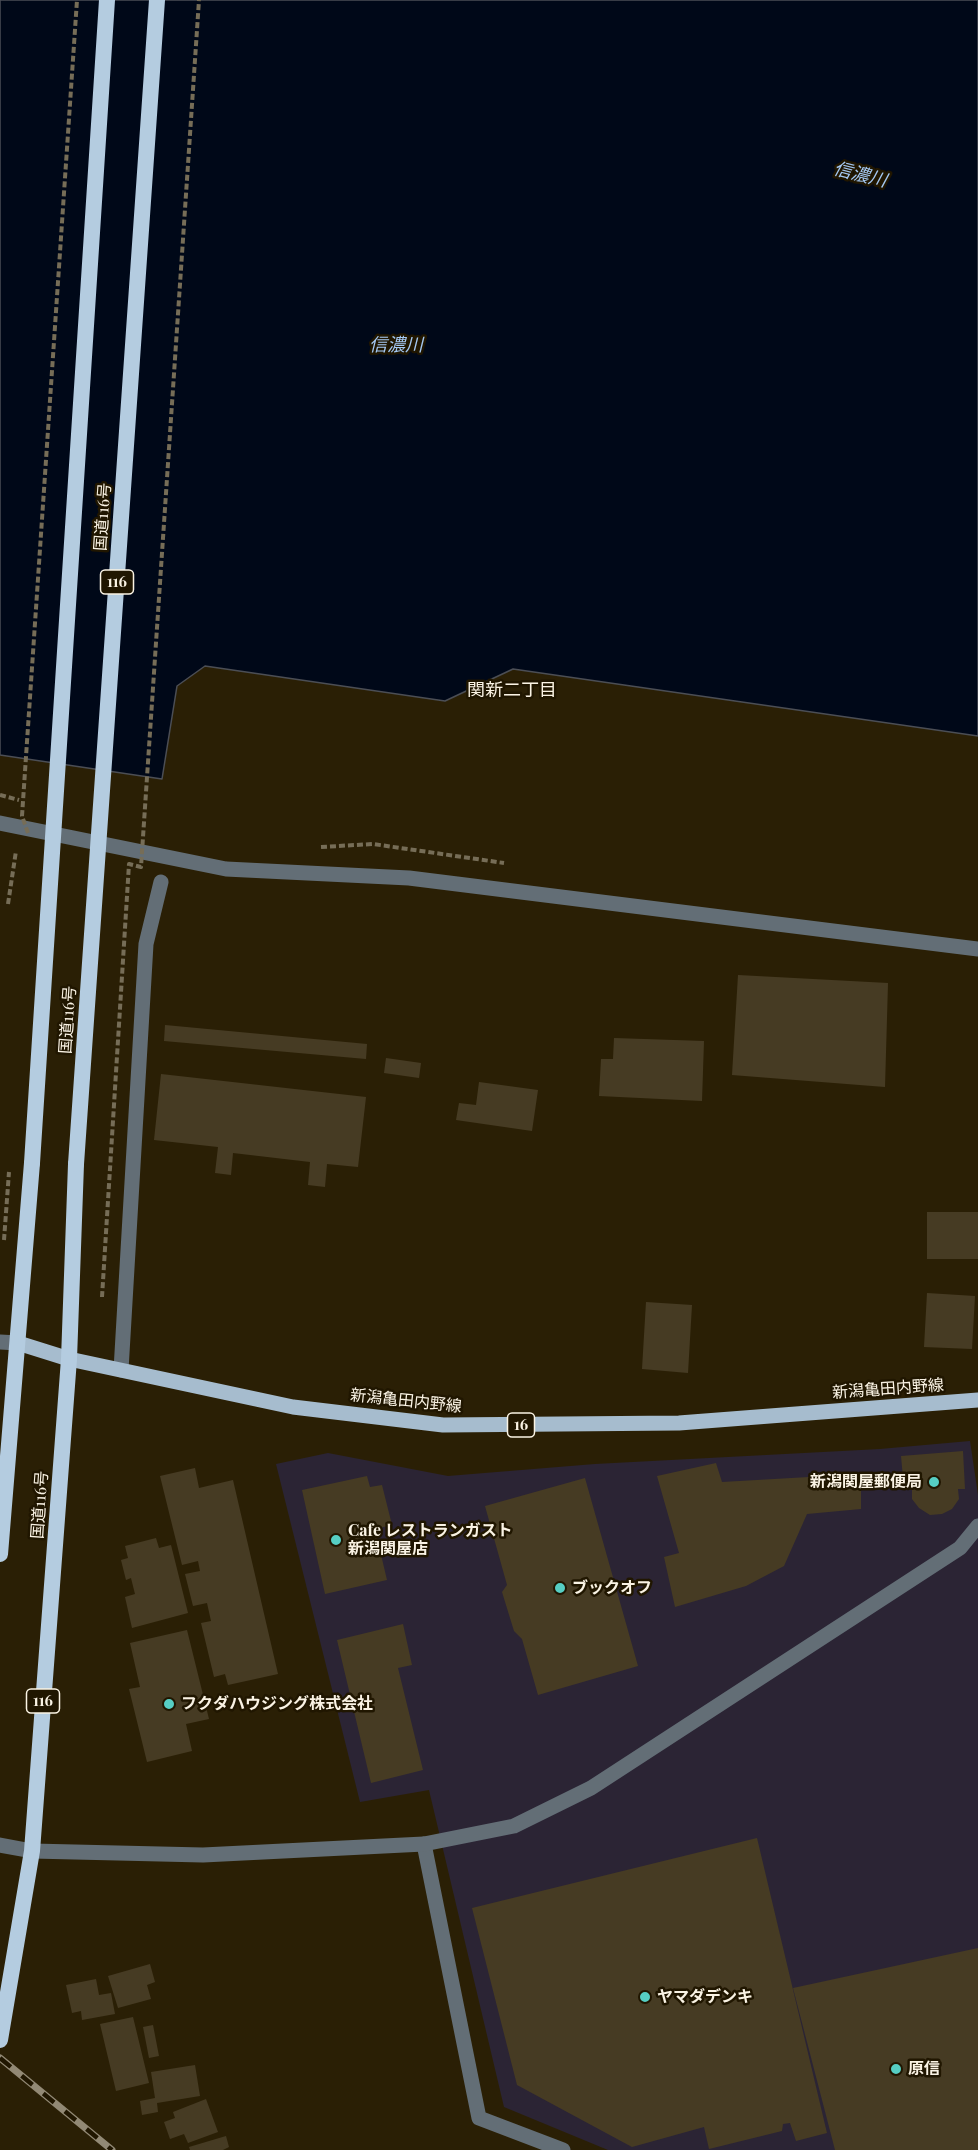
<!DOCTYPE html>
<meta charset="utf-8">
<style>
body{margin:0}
canvas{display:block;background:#2a1f05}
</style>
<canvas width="978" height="2150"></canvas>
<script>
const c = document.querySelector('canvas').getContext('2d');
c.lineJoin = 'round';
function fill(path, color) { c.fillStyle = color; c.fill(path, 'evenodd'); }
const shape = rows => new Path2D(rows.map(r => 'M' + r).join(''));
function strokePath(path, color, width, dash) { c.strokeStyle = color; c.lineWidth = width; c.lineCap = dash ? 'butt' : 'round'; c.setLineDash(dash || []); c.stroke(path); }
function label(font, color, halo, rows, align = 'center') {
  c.font = font + ' "Playfair Display","Noto Sans JP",serif'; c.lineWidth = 5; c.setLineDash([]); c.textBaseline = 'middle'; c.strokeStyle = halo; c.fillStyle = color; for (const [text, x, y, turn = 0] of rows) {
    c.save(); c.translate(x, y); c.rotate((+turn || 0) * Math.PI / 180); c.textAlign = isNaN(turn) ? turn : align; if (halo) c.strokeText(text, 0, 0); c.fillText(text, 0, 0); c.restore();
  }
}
fill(shape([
 [970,1441,978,1495,978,2150,608,2150,504,2107,429,1790,360,1802,276,1464,328,1453,448,1476,595,1464,880,1449]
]), '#2b2434');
const water = shape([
 [0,0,978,0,978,736,513,669,445,701,205,666,177,686,162,779,0,755,0,0]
]);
fill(water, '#000818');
strokePath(water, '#4b4e55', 1.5);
fill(shape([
 [738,975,888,983,885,1087,732,1075],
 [165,1025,367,1044,366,1059,164,1041],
 [614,1038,704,1041,702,1101,599,1096,601,1059,613,1059],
 [386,1058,421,1063,419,1078,384,1073],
 [161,1074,366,1097,358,1167,327,1164,325,1187,308,1185,310,1162,233,1153,231,1175,215,1173,218,1147,154,1140],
 [479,1082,538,1090,532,1131,456,1120,459,1103,476,1105],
 [927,1212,978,1212,978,1259,927,1259],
 [927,1293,975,1296,972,1349,924,1347],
 [646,1302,692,1305,688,1373,642,1369],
 [963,1451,965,1489,958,1489,959,1499,952,1509,942,1514,930,1515,919,1508,912,1499,912,1488,904,1489,901,1456],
 [716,1463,722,1482,861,1474,861,1509,807,1514,784,1566,746,1586,675,1607,664,1557,679,1553,657,1476],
 [195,1468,199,1488,233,1480,278,1674,228,1685,225,1674,214,1677,201,1623,211,1621,207,1603,193,1606,185,1574,200,1571,198,1561,182,1565,160,1476],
 [367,1476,370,1487,382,1485,392,1525,375,1529,387,1580,325,1594,302,1490],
 [585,1478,638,1666,538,1695,522,1639,514,1631,502,1592,507,1585,485,1506],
 [156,1538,159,1548,171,1545,188,1613,132,1628,125,1597,135,1594,131,1578,126,1580,121,1560,128,1558,125,1546],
 [403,1624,412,1665,398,1668,423,1770,371,1783,337,1640],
 [187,1630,209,1719,186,1724,192,1751,147,1762,129,1689,140,1687,130,1643],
 [757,1838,827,2133,796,2141,790,2123,783,2124,782,2131,709,2149,704,2127,632,2147,517,2085,472,1908],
 [978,1948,978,2150,835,2150,793,1988],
 [150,1964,155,1982,147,1985,151,1999,118,2008,108,1976],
 [96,1979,99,1995,111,1993,115,2014,82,2020,81,2011,72,2013,66,1985],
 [133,2017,149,2083,116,2091,100,2024],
 [153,2025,159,2056,149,2058,143,2027],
 [195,2065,200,2096,157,2103,158,2112,142,2115,140,2101,155,2098,151,2072],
 [206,2099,218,2132,188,2143,184,2134,170,2139,164,2122,175,2118,173,2112],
 [226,2136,229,2147,223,2150,190,2150,189,2147]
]), '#463b23');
strokePath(shape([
 [0,795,19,800],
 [321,847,373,844,504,863],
 [8,904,16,851]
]), '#766d57', 4, [6, 3]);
strokePath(shape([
 [121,1370,146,944,161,882],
 [424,1844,479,2118,563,2150]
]), '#636e76', 15);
strokePath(shape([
 [0,823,226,869,409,878,978,949],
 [0,1342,18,1343],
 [0,1845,32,1851,203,1855,424,1844,514,1826,591,1788,960,1548,978,1526]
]), '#636e76', 15);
strokePath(shape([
 [18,1343,69,1359,293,1407,443,1425,679,1423,978,1400]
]), '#a6bcce', 15);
strokePath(shape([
 [0,1554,32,1163],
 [0,2040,32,1851,69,1359,76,1164]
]), '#b4cce0', 16);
const rail = shape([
 [0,2058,112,2150]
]);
strokePath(rail, '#928975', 7);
strokePath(rail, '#201600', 4.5, [14]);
strokePath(shape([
 [28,833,22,816,77,0],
 [4,1240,9,1172],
 [102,1297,129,864,141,867,199,0]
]), '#766d57', 4, [6, 3]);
strokePath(shape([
 [32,1163,107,0],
 [76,1164,157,0]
]), '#b4cce0', 16);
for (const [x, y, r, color] of [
 [934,1482,6,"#56cec3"],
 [336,1540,6,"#56cec3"],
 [560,1588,6,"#56cec3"],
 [169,1704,6,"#56cec3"],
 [645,1997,6,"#56cec3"],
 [896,2069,6,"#56cec3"]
]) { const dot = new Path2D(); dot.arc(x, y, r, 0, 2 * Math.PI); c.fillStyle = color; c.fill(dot); strokePath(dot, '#201600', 2); }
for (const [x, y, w] of [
 [117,582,33],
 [521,1425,27],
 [43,1701,33]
]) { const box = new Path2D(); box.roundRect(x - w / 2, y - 12, w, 24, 4.5); c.fillStyle = '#201600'; c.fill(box); strokePath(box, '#faf3e4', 1.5); }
label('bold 15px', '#faf3e4', null, [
 ["116",117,582],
 ["16",521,1425],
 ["116",43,1701]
]);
label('16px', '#faf3e4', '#201600', [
 ["国道116号",103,517,-86],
 ["国道116号",68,1020,-86],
 ["新潟亀田内野線",888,1389,-4],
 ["新潟亀田内野線",406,1401,6],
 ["国道116号",40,1505,-86]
]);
label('bold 16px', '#faf3e4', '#201600', [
 ["新潟関屋郵便局",922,1482,"right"],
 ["Cafe レストランガスト",348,1531],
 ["新潟関屋店",348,1549],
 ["ブックオフ",572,1588],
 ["フクダハウジング株式会社",181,1704],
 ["ヤマダデンキ",657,1997],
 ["原信",908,2069]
], 'left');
label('italic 18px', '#a4c8f2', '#201600', [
 ["信濃川",860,175,14],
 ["信濃川",396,345]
]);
label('18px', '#faf3e4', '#201600', [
 ["関新二丁目",512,690]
]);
</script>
